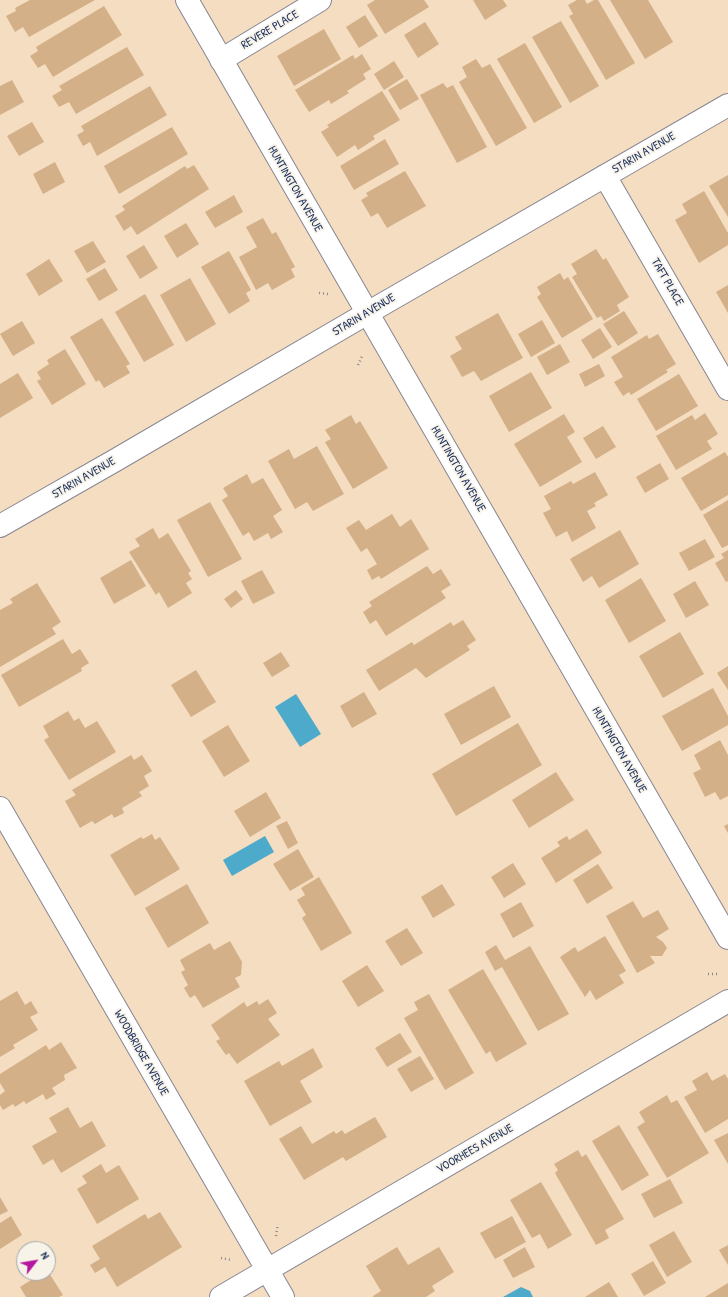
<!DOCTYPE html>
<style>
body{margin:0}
#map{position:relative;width:728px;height:1297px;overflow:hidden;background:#f4ddc1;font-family:"Patrick Hand",sans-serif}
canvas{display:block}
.north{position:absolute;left:16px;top:1241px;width:40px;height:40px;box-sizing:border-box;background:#f7f3e8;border:1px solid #9fa5b1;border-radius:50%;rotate:59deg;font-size:11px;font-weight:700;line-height:16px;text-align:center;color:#1b2f5e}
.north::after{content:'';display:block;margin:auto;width:14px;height:18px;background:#b5179e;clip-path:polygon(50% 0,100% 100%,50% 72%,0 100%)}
</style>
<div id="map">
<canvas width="728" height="1297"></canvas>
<div class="north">N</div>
</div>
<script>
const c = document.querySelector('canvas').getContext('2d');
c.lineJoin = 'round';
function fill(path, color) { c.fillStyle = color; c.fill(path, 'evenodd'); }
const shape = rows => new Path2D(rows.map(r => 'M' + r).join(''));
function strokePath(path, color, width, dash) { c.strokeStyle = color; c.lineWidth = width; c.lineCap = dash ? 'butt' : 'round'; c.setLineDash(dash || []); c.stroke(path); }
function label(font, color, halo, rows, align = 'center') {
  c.font = font + ' "Patrick Hand",sans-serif'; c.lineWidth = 3.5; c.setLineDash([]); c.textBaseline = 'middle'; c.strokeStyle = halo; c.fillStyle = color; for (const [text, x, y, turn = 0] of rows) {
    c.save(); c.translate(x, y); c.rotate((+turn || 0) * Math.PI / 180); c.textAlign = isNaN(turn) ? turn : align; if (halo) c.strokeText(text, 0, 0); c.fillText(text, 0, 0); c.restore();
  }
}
fill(shape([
 [296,694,321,734,300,747,275,707],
 [265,836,274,852,232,876,223,860],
 [521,1287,530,1291,533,1297,503,1297]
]), '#4daacb');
fill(shape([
 [30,0,95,0,29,37,23,27,15,32,6,16,16,11,15,8],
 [375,0,424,0,429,7,385,34,367,5],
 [473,0,503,0,507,6,485,20],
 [577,0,585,0,587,4,594,0,598,0,635,63,606,80,569,16,573,14,568,5],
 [610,0,648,0,673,42,645,59],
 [104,6,122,35,53,77,45,64,38,68,30,56,38,51,36,47],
 [365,15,378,36,359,48,346,27],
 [561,21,599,86,570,103,532,37],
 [425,22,439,44,418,58,404,35],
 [324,29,341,59,294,86,277,56],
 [525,43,562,107,534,123,497,59],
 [127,47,144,75,76,114,69,102,59,107,52,96,62,90,59,86],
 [362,54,371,69,363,74,366,79,347,91,349,93,331,104,329,100,309,112,295,90,353,55,355,59],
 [476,59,482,68,490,64,527,128,496,146,459,82,467,77,462,67],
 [394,61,404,77,384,90,374,74],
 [407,79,419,99,400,110,388,90],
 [12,80,24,102,0,115,0,86],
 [443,83,447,88,453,85,487,147,457,163,420,95],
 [150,86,167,115,97,156,90,142,83,146,77,135,84,131,81,126],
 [382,91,400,120,373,136,375,139,358,150,355,145,337,157,321,132,329,127,327,125],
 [32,122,44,142,19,156,7,136],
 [172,127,188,154,119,194,104,166],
 [385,139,399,164,354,190,340,166],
 [55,162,65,182,43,194,33,174],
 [194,165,209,189,137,235,131,226,124,231,115,216,125,210,122,206,185,166,187,169],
 [405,171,426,206,387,228,378,213,371,217,361,200,368,196,366,193],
 [728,175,728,217,709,186],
 [704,191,728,233,728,245,699,263,675,220,687,213,682,204],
 [234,195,243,212,215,228,205,212],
 [263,218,272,234,276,232,295,267,291,269,295,277,272,290,268,283,256,290,239,257,257,247,246,227],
 [186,223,199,244,177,258,164,236],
 [93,241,106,262,87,273,74,251],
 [144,245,158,268,140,279,126,256],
 [596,249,603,260,606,258,629,297,617,305,620,311,604,321,601,316,597,318,572,277,577,274,571,264],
 [229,251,251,290,246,293,250,301,229,314,201,267],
 [49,259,63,281,39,296,26,274],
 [105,268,118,290,99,301,86,279],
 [560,273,564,280,568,277,593,319,562,338,537,297,541,294,537,287],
 [190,278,216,324,186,342,160,295],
 [728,285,728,313,716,292],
 [145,294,174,345,144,362,115,312],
 [624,311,638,333,618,346,603,324],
 [498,313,523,358,481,381,474,371,462,377,450,356,462,349,455,337],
 [102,318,130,364,126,366,130,373,104,388,99,380,96,382,70,337],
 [542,320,555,343,531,357,518,334],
 [22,321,35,343,13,356,0,334],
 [600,328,612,347,593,359,581,340],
 [658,334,676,364,666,370,668,372,631,395,629,392,623,396,614,382,623,377,611,357,647,335,649,339],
 [560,344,570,362,547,375,537,357],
 [65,349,86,384,52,405,37,381,41,379,37,372,49,364,47,360],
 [599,364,605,376,585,387,579,374],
 [531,372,552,408,509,432,489,396],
 [18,373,33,398,0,418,0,384],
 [679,374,698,406,656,431,637,399],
 [705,413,718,434,707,441,712,449,676,470,656,436,692,415,695,420],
 [564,414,575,432,567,437,582,462,540,487,514,444],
 [351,415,356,424,360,421,388,468,353,489,325,442,331,439,325,430],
 [603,426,616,447,596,459,583,438],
 [317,446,344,494,313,511,307,502,295,509,268,461,289,449,294,459],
 [725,452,728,457,728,495,701,511,681,478],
 [660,463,669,479,645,493,636,477],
 [595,472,608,495,594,503,596,506,587,511,596,528,572,542,567,531,556,537,543,513,551,509,544,496,571,481,573,484],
 [247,474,252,484,263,478,282,510,273,516,283,532,271,539,268,533,254,541,249,532,243,536,222,500,228,496,223,488],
 [728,500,728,545,722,548,703,515],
 [210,502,242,559,208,577,177,520],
 [392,514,400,527,411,519,429,549,381,579,379,576,372,580,367,570,377,564,367,548,361,552,346,528,359,520,366,530],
 [153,528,159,539,168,533,191,571,188,573,192,579,186,583,192,593,168,608,159,592,156,595,129,552,140,546,135,539],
 [620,530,639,564,599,588,592,576,583,582,570,559],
 [705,539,715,557,689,571,679,553],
 [728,550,728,581,726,582,715,563,724,558,721,554],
 [131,560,146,586,114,604,100,578],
 [427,566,433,574,441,569,451,585,441,591,446,598,386,636,376,620,370,624,363,612,372,606,369,602],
 [262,570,275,593,253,604,241,581],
 [641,578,666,621,629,643,605,600],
 [695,581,709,605,686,618,673,594],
 [37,583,61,622,52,628,56,634,0,667,0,610,13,603,10,599],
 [236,590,243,599,231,608,224,599],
 [463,620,476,640,467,646,470,650,426,678,416,668,379,691,366,670,412,642,414,645,451,622,453,626],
 [680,632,704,674,663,698,639,656],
 [63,639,72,654,80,649,89,663,81,668,82,671,19,707,1,675],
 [281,652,290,666,272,677,263,663],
 [728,666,728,690,717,673],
 [196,670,216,702,191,717,171,685],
 [494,686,511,717,461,745,444,714],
 [713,688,728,716,728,725,682,751,662,716],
 [364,692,377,714,352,728,340,706],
 [68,711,74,721,79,718,85,728,97,721,116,752,69,780,44,740,49,737,43,726],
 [518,723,542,765,456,816,432,774],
 [228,725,250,761,224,777,202,741],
 [720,740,728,755,728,796,720,800,715,792,705,797,693,773,701,769,694,755],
 [131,755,134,760,142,755,152,771,144,776,149,786,139,792,142,796,122,808,124,813,114,818,112,814,95,824,92,821,80,828,65,801,76,795,72,790],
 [556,772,574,800,529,828,512,800],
 [266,792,281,818,250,837,234,811],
 [287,821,298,843,288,849,276,826],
 [728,824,728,833,724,826],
 [587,829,602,853,556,883,541,858,560,846,557,842,567,836,569,840],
 [152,834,155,840,160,837,180,869,135,896,110,855,141,837,143,839],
 [298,849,314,877,290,891,273,864],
 [513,863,526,884,504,898,491,877],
 [598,864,613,888,587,904,573,880],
 [319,877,352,933,321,951,302,918,306,915,297,900,305,895,301,888],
 [187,884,209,923,168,948,145,908],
 [442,884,455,905,433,918,421,897],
 [633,901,643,918,658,910,669,929,656,937,663,942,667,948,662,956,650,956,655,963,637,973,606,916],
 [521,902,534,926,513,938,500,914],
 [407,928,423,953,401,966,385,941],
 [605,936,626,971,619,975,624,983,596,1000,590,990,585,997,560,957,575,947,578,952],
 [230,941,242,962,241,975,235,978,240,987,203,1008,195,995,190,998,184,988,188,985,181,972,185,970,180,960,210,943,214,950],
 [496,945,505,960,530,946,569,1014,538,1031,502,967,495,971,485,952],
 [367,965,384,991,358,1007,342,981],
 [483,969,527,1044,496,1062,490,1051,486,1054,448,990],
 [17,991,25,1005,31,1001,38,1013,30,1017,38,1030,13,1045,15,1048,0,1057,0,1001],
 [429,994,474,1073,445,1090,404,1018,418,1010,414,1002],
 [268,999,277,1013,268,1019,280,1035,237,1064,229,1053,226,1055,216,1041,220,1039,211,1025,244,1002,247,1007,257,1001,259,1005],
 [400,1033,412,1052,387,1067,375,1048],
 [61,1042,77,1068,64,1075,65,1080,52,1088,56,1094,46,1100,43,1094,26,1104,24,1101,15,1107,13,1104,3,1110,0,1105,0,1095,5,1091,0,1083,0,1074,46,1045,49,1050],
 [313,1048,323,1067,300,1081,312,1102,270,1126,244,1081,279,1061,282,1066],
 [420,1056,434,1079,411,1092,397,1069],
 [707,1072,712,1081,725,1074,728,1079,728,1119,705,1133,684,1097,697,1090,692,1081],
 [667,1095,671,1103,677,1100,709,1153,667,1178,637,1127,645,1122,639,1112],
 [68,1107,80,1128,92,1121,106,1146,61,1173,53,1159,43,1165,32,1146,57,1132,49,1118],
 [375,1117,387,1137,346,1161,343,1157,304,1180,279,1139,301,1126,312,1144,334,1131,336,1134,342,1130,345,1134],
 [619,1125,649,1175,622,1191,592,1141],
 [728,1133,728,1164,714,1140],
 [578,1150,582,1157,586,1154,624,1219,605,1230,609,1238,596,1245,555,1173,558,1170,554,1164],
 [101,1164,106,1173,119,1165,139,1199,97,1224,77,1189,87,1183,82,1176],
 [670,1179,683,1203,654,1218,641,1194],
 [541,1182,572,1235,548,1249,540,1234,532,1238,510,1200],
 [0,1197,8,1211,0,1215],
 [160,1212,182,1247,117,1287,105,1267,95,1273,90,1265,100,1259,92,1246,145,1214,148,1219],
 [11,1216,22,1235,0,1249,0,1223],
 [512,1216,526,1242,495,1259,480,1233],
 [674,1231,692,1262,667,1277,649,1245],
 [728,1245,728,1265,719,1250],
 [397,1247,408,1265,439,1247,454,1272,432,1286,435,1291,426,1297,373,1297,373,1296,381,1291,366,1266],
 [525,1247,535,1267,513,1278,503,1260],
 [653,1261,666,1283,644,1296,631,1274],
 [42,1273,49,1273,63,1295,59,1297,26,1297,20,1287],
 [609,1282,618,1297,585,1297],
 [728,1283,728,1297,705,1297]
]), '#d3b087');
const street = shape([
 [187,0,728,938],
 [221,60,320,0],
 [605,176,728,389],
 [0,808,283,1297],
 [221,1297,728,1001]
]);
const secondary = shape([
 [0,526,114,461,383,304,728,105]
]);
strokePath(street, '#888690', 24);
strokePath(secondary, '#888690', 24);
strokePath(shape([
 [319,293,328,294],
 [358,365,363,354],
 [708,974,717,974],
 [276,1236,278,1224],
 [221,1258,232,1260]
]), '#888690', 2.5, [1, 3]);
strokePath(street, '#fff', 22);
strokePath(secondary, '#fff', 22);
label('12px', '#1b2f5e', '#f7f3e8', [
 ["REVERE PLACE",270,30,-31],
 ["STARIN AVENUE",644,153,-30],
 ["HUNTINGTON AVENUE",295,189,60],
 ["TAFT PLACE",667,282,60],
 ["STARIN AVENUE",364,315,-31],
 ["HUNTINGTON AVENUE",458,469,60],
 ["STARIN AVENUE",84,478,-30],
 ["HUNTINGTON AVENUE",619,750,60],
 ["WOODBRIDGE AVENUE",141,1053,60],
 ["VOORHEES AVENUE",475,1149,-30]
]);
</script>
